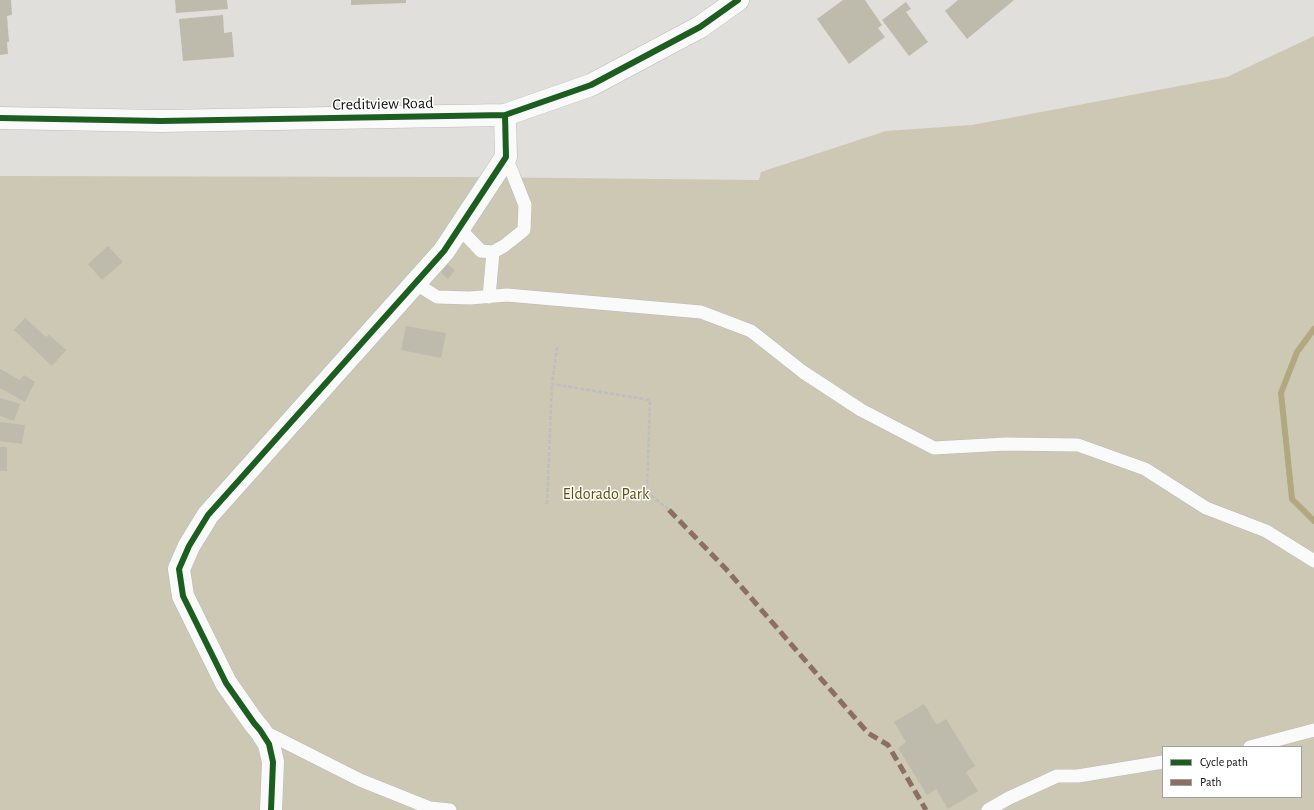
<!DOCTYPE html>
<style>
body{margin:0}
#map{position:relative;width:1314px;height:810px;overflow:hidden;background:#e0dfdb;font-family:"Alegreya Sans",sans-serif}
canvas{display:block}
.legend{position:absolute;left:1162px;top:746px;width:140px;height:52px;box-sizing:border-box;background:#fff;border:1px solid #9f9f9e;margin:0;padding:5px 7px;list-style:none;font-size:12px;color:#0f0f0d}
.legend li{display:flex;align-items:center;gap:8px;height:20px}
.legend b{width:20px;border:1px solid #9f9f9e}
</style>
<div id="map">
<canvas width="1314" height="810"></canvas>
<ul class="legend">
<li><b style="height:5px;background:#1b5e20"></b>Cycle path</li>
<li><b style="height:5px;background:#8d6e63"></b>Path</li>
</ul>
</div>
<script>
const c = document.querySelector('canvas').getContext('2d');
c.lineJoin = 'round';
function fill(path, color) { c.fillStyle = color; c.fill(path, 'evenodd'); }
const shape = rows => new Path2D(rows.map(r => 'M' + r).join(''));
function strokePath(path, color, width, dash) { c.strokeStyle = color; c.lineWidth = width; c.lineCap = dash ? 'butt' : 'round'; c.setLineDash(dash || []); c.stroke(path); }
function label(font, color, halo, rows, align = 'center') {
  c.font = font + ' "Alegreya Sans",sans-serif'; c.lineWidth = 3; c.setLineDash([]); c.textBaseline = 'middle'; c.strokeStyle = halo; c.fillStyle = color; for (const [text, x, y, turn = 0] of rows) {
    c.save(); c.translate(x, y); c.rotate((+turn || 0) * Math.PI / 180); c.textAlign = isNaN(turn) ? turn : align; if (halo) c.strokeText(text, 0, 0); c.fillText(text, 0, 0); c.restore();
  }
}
fill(shape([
 [1314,36,1314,810,0,810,0,176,464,177,759,180,761,172,886,131,972,125,1227,77],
 [1163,747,1301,747,1301,797,1163,797]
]), '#cdc8b3');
strokePath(shape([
 [1314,329,1297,352,1281,393,1292,499,1314,521]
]), '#b1a87f', 6);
fill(shape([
 [0,0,11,0,12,15,7,16,9,42,7,42,8,54,0,55],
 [175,0,227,0,228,9,176,13],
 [351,0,406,0,406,3,351,5],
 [843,0,865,0,882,25,878,28,885,37,849,64,817,19],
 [958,0,1014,0,967,39,945,11],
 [906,2,911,9,906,12,928,42,909,56,882,20],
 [223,15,224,33,232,32,234,57,183,61,179,19],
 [108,246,123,262,102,280,88,264],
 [447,264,455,270,448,279,441,273],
 [25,318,46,337,49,335,66,350,52,366,14,330],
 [406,326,446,333,441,358,401,350],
 [0,369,20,380,24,375,35,382,25,402,0,388],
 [0,398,20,404,14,421,0,416],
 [0,422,25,425,22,444,0,441],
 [0,447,7,447,7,471,0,471],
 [924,704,937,725,946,719,975,766,966,772,978,791,948,809,936,789,927,795,898,748,906,742,894,722]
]), '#bebbad');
const lane = shape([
 [459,228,481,251,493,252,504,246,524,230,525,205,506,157],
 [415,283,437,297,470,298,507,295,701,312,751,331,803,372,861,410,934,448,1006,444,1078,445,1145,469,1206,508,1266,531,1314,561],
 [489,297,493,252],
 [263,731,360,780,430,808,450,810],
 [1250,747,1314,730],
 [988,810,1009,798,1057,776,1078,776,1163,762]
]);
const street = shape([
 [271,810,273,762,269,744,260,730,254,723,226,683,183,596,179,569,189,546,208,515,444,251,506,157,505,115]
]);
const secondary = shape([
 [0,118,161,121,505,115,591,85,700,27,738,0]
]);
strokePath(lane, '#bbbbb8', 14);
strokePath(street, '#bbbbb8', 23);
strokePath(secondary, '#bbbbb8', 23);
strokePath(shape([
 [557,347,552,384,650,400,647,492,669,510],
 [547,504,552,384]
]), '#bebebe', 2.5, [4, 2]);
strokePath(lane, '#fafafa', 13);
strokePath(street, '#fafafa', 22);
strokePath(secondary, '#fafafa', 22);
strokePath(shape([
 [669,510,726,569,868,733,888,745,926,810]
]), '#8d6e63', 5, [10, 5]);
strokePath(shape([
 [0,118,161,121,505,115,591,85,700,27,738,0],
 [271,810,273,762,269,744,260,730,254,723,226,683,183,596,179,569,189,546,208,515,444,251,506,157,505,115]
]), '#1b5e20', 6);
label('16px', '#0f0f0d', '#fff', [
 ["Creditview Road",383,104,-1]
]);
label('16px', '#5f5006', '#fff', [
 ["Eldorado Park",606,494]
]);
</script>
